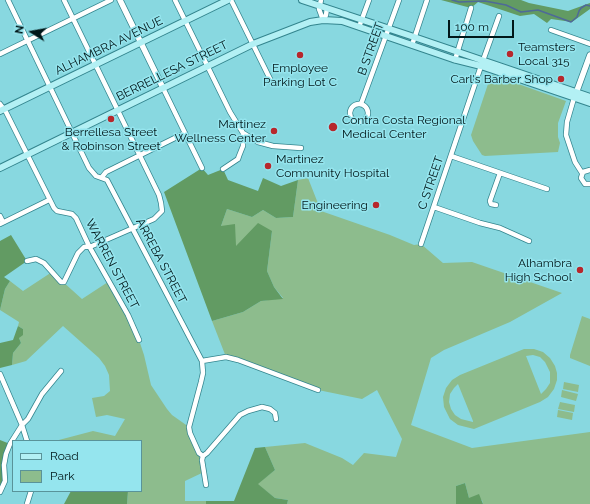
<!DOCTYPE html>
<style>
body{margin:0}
#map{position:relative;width:590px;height:504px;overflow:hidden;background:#88d8e0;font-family:Raleway,sans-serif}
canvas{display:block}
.legend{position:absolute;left:12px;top:440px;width:130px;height:52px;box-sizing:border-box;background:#95e5ee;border:1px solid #599399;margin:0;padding:5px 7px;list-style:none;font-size:12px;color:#001719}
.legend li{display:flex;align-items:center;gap:8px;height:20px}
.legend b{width:20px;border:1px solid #599399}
.north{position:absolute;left:12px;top:12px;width:40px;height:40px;-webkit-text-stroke:3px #95e5ee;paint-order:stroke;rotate:281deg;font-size:11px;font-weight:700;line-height:16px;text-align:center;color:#001719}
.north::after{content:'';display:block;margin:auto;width:14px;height:18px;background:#001719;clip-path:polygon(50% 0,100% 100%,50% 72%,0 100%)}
.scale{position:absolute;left:448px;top:20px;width:66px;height:18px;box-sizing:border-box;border:2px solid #001719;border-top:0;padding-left:5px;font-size:12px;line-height:14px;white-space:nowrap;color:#001719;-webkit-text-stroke:3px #95e5ee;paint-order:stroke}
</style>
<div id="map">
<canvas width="590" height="504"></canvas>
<ul class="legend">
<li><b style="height:5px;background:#b3f0f4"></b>Road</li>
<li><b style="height:11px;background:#8dbc8d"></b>Park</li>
</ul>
<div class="north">N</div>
<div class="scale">100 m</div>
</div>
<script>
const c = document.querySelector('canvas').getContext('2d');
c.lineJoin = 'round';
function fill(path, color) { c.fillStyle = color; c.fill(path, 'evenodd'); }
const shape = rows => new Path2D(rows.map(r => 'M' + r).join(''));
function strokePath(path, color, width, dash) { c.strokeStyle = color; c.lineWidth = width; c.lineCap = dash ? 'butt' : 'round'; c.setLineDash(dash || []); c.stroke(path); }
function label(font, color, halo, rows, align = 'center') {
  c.font = font + ' Raleway,sans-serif'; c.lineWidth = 3; c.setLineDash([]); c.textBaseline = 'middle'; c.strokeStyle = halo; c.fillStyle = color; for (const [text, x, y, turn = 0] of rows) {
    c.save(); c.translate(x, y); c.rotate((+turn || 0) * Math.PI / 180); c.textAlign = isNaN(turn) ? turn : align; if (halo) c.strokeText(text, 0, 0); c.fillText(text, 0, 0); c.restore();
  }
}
fill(shape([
 [493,75,566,101,558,123,558,137,560,143,558,152,485,156,482,155,473,141,471,135,490,78],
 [308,178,321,211,390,235,414,245,421,244,443,263,472,262,562,293,510,322,444,350,431,358,411,425,472,448,590,432,590,504,483,504,482,500,469,498,465,483,456,486,456,504,287,504,288,500,275,498,257,484,275,470,265,447,305,443,342,458,353,465,364,453,396,457,402,439,377,390,362,399,318,390,226,357,212,321,243,312,261,301,283,298,274,287,267,271,272,231,236,247,221,226,227,209,252,217,263,210,276,218,293,217,298,180],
 [52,272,82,299,108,282,139,340,144,355,151,385,167,409,172,415,189,427,190,433,203,456,204,472,185,481,185,501,206,501,206,504,127,504,128,491,141,491,141,441,55,441,93,431,115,436,125,419,107,415,96,417,92,398,104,396,110,391,109,375,105,366,99,358,63,326,26,361,12,365,13,353,21,343,19,338,23,329,18,326,19,322,0,310,5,289,10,281,23,291],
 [582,316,590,319,590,366,570,358,570,355],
 [524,349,534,349,543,352,550,358,555,366,557,373,557,380,554,389,548,397,540,402,474,429,458,425,450,419,444,407,443,397,446,388,452,380,460,375],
 [533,355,540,357,545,362,550,372,550,383,546,389,541,394,526,356],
 [458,384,473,421,473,422,461,419,455,415,451,409,449,402,450,394,454,388],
 [564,382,579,385,578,392,563,389],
 [562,390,578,394,576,401,561,397],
 [560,402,575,405,574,412,558,409],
 [558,410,573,413,572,420,557,417]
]), '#8dbc8d');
fill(shape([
 [441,0,521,0,529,3,568,11,590,3,590,9,572,22,551,19,547,23,534,14,520,16,478,2,471,8],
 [202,168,208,175,223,169,228,180,258,191,263,178,281,186,298,180,293,217,276,218,263,210,252,217,227,209,221,226,235,224,236,246,258,223,272,231,267,271,274,287,283,299,261,301,243,312,212,321,164,192],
 [11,235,27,261,4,277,10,281,5,289,0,310,0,241],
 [18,326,23,329,23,335,19,338,21,343,13,353,12,365,0,368,0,343,13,340],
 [0,440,10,444,6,454,5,474,0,492],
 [265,447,275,470,258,484,275,498,288,500,287,504,206,504,206,501,234,501,255,448],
 [465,483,469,498,479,494,483,504,456,504,456,486],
 [71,491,128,491,127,504,64,504]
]), '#629b63');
strokePath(shape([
 [452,0,459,2,485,1,506,5,521,12,538,10,571,22,577,17,579,11,581,8,586,5,590,6]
]), '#4e6a98', 1.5);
const minor = shape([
 [8,0,89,168,96,176,107,180,202,361,203,373,201,382,189,427,190,433,199,453,203,456,207,453,240,415,248,411,262,407,270,409,275,413,276,419],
 [175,0,230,112,243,133,258,142,273,146,301,148],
 [231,0,272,83],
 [321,0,319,9,323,20,326,15,327,8],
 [359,27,369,0],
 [551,30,590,44],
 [412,45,427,0],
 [0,54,111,0],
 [455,60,471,8],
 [163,88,202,168],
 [574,98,567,122,566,135,575,162,582,173],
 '350 113a9 9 0 1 1 18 0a9 9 0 1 1-18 0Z',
 [0,104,6,112,54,208,57,211,72,214,76,218,89,246,128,315,139,340],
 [361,104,399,0],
 [451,156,547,189],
 [223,169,238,159,239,156,243,146,243,133],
 [590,170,583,172,581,178,585,184,590,184],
 [102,177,106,172,185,133],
 [496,205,491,204,490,201,500,173],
 [434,207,480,223,500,228,529,241],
 [0,216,3,222],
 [0,224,49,200],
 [421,244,481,66,499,16],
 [27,261,36,259,44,263,61,282,64,282,78,253,84,247,92,246,154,219,162,211,161,203,159,195,64,0],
 [202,361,226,357,238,360,318,390],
 [0,374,22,425,27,441],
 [203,456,202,460,206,485],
 [0,492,5,481,4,465,6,454,10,444,22,425,28,419,42,394,61,371],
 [27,504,31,491]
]);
const tertiary = shape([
 [120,0,163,88],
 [575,96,590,55]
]);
const secondary = shape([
 [302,0,414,37,590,97],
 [0,111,228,0],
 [0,168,253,44,310,22,323,20,342,21,453,59,481,66,590,103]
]);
strokePath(minor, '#33858e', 6);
strokePath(tertiary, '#33858e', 7);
strokePath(secondary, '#33858e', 8);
strokePath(minor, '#fff', 4.5);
strokePath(tertiary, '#fff', 5.5);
strokePath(secondary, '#b3f0f4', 6);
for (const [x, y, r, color] of [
 [510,54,4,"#b7272c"],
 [300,55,4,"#b7272c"],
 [561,79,4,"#b7272c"],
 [111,119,4,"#b7272c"],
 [333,127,5,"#b7272c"],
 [274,131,4,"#b7272c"],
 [268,166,4,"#b7272c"],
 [376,205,4,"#b7272c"],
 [580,270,4,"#b7272c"]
]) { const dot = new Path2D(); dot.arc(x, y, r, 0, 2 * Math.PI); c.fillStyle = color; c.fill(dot); strokePath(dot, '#95e5ee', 1.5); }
label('12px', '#001719', '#95e5ee', [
 ["ALHAMBRA AVENUE",109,46,-26],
 ["B STREET",371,49,-70],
 ["BERRELLESA STREET",172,71,-26],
 ["C STREET",431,183,-71],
 ["ARREBA STREET",161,261,62],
 ["WARREN STREET",112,264,62]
]);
label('12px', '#001719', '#95e5ee', [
 ["Teamsters",518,47,"left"],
 ["Local 315",518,61,"left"],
 ["Employee",300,68,"center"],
 ["Parking Lot C",300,82,"center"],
 ["Carl's Barber Shop",553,79],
 ["Contra Costa Regional",342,120,"left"],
 ["Medical Center",342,134,"left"],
 ["Martinez",266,124],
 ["Wellness Center",266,138],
 ["Berrellesa Street",111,132,"center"],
 ["& Robinson Street",111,146,"center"],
 ["Martinez",276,159,"left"],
 ["Community Hospital",276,173,"left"],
 ["Engineering",368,205],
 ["Alhambra",572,263],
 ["High School",572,277]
], 'right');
</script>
